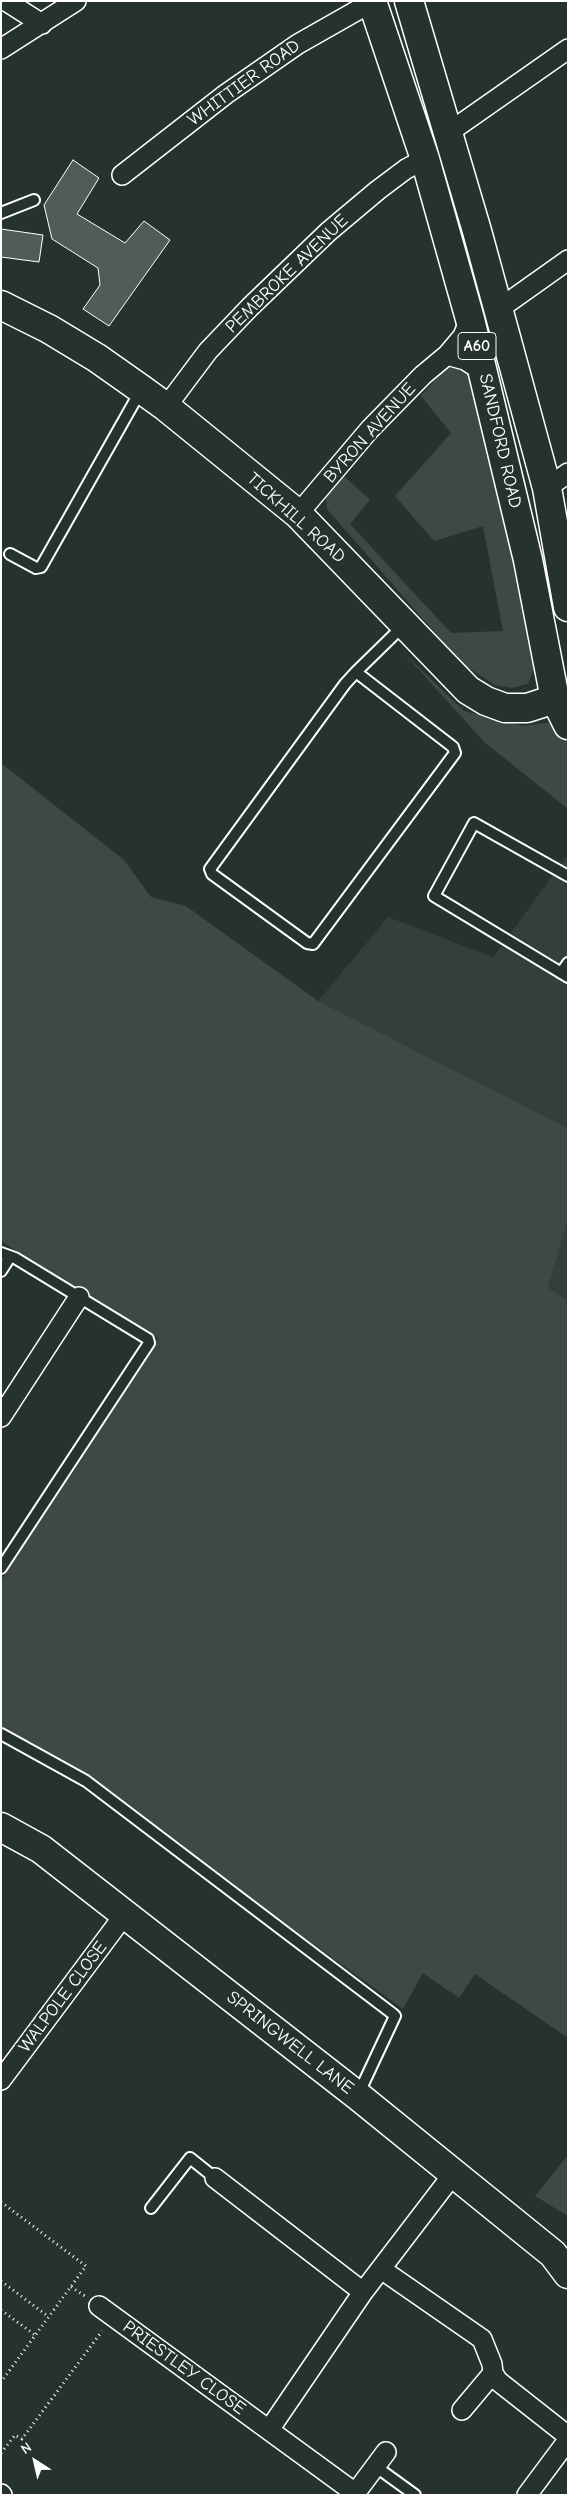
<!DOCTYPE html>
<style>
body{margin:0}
#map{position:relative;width:569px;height:2496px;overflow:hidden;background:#26332d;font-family:"Comic Neue",sans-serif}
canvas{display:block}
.frame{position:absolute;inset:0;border:2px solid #fff;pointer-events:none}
.north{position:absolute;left:10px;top:2436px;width:50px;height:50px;-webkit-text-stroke:4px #26332d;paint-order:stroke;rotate:325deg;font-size:14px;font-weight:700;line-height:20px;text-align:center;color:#fff}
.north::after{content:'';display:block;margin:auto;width:18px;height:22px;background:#fff;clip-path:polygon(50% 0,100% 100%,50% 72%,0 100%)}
</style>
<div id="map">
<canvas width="569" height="2496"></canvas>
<div class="frame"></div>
<div class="north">N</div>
</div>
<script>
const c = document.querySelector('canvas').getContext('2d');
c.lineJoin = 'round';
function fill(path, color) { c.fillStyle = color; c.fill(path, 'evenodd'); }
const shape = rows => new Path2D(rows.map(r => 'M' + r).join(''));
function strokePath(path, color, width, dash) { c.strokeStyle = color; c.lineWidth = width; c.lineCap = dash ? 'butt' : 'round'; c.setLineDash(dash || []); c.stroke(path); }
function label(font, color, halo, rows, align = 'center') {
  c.font = font + ' "Comic Neue",sans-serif'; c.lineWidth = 5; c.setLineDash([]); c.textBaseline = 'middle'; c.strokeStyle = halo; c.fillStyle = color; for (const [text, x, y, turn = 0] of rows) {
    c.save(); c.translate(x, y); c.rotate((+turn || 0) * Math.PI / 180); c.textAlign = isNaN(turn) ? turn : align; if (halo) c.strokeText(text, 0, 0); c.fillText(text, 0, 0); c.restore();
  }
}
fill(shape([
 [568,855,568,1128,318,1001,388,917,493,957],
 [568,1219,568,1300,548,1288]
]), '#333f3a');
fill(shape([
 [458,365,475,376,536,664,528,684,512,688,495,685,462,664,327,509,326,498,344,476,370,500,350,524,451,633,503,631,483,526,434,541,395,496,451,433,421,396,444,370],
 [403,652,464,711,524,726,552,722,561,732,568,745,568,809,484,742],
 [1,763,124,860,151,897,186,906,318,1001,568,1128,568,1219,548,1288,568,1300,568,2038,475,1974,459,1998,423,1973,403,2009,65,1764,1,1727,1,1580,158,1338,1,1241],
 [568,2155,568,2216,535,2196]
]), '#3e4944');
const building = shape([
 [73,160,99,178,77,214,125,243,144,221,170,240,109,326,83,309,100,285,98,268,52,239,44,205,73,160],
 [1,229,43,235,39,262,1,257,1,229]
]);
fill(building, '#515c57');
strokePath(building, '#fff', 1);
const lane = shape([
 [1,213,34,200],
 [10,554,36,568,41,567,141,390],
 [356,672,453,747,455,753,313,944,307,943,212,874,210,869,345,684,356,672,359,669,404,625],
 [568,876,474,823,434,896,568,977],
 [561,973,568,963],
 [1,1253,15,1258,79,1297,148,1339,149,1343,1,1568],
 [1,1271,10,1257],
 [1,1734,86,1781,393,2014,395,2016,358,2095],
 [151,2208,190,2158,215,2178],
 [375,2466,415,2495]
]);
const street = shape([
 [6,1,42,24],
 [1,49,76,1],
 [448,133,568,49],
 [122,175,226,94,298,44,372,2],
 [499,309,568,260],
 [470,319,463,336,447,355,465,360,476,367,484,376],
 [166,407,208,351,250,307,328,232,378,190,406,169,425,159],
 [547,488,568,473],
 [298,514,370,429,423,375,447,355],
 [1,1417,79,1297],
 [1,2080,125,1914],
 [215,2178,363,2292],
 [381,2269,482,2339,492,2364,493,2373,498,2381,568,2436],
 [99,2306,355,2493],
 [462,2410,493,2373],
 [269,2430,363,2292,454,2173],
 [1,2494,2,2495],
 [354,2495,386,2452],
 [527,2495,568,2440]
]);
const secondary = shape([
 [1,305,49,329,97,358,141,389,166,407,298,514,468,690,486,701,505,708,527,708,555,699],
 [1,1827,41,1849,358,2096,553,2254,568,2274]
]);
const primary = shape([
 [372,1,425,159,470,319,528,560,555,699,568,725],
 [409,1,477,231,547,488,568,607]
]);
strokePath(lane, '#fff', 14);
strokePath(street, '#fff', 22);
strokePath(secondary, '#fff', 31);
strokePath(primary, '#fff', 31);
strokePath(shape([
 [1,2202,86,2266,1,2382],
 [1,2281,49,2317],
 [71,2287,85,2296],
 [1,2310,35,2335],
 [1,2453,15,2435,22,2439,102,2331]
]), '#fff', 3, [1, 4]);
strokePath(lane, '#26332d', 10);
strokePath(street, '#26332d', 19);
strokePath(secondary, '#26332d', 28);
strokePath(primary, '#26332d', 28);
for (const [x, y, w] of [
 [477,346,38]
]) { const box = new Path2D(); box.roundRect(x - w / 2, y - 13.5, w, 27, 4); c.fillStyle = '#26332d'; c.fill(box); strokePath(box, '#fff', 1); }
label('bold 16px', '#fff', null, [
 ["A60",477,346]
]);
label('18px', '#fff', '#26332d', [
 ["WHITTIER ROAD",244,83,-36],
 ["PEMBROKE AVENUE",287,274,-44],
 ["BYRON AVENUE",370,433,-48],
 ["SANDFORD ROAD",500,441,77],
 ["TICKHILL ROAD",296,518,42],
 ["WALPOLE CLOSE",63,1997,-53],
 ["SPRINGWELL LANE",290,2043,38],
 ["PRIESTLEY CLOSE",184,2368,36]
]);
</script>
